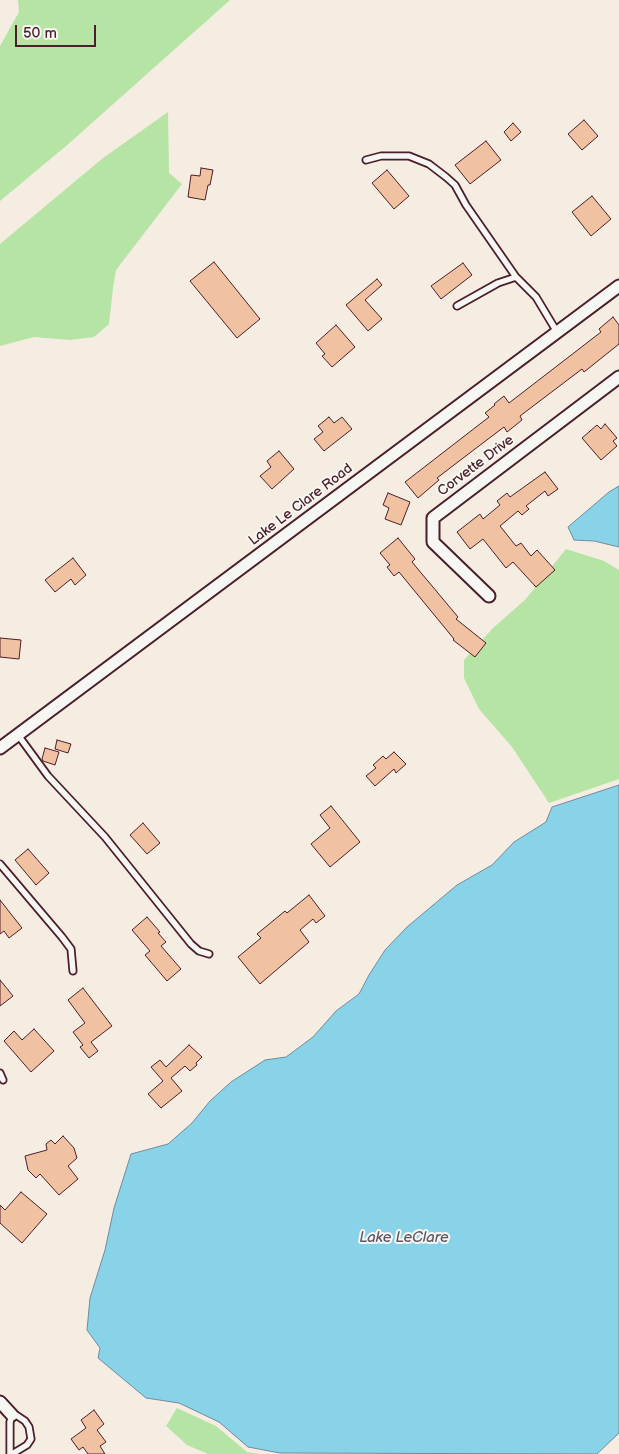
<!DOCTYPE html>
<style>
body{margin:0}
#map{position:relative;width:619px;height:1454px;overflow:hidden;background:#f5ece2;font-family:"Balsamiq Sans",sans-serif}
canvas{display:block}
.scale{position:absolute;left:15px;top:25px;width:81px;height:22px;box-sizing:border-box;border:2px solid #4a1f2b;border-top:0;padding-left:6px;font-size:15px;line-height:18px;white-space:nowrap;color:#4a1f2b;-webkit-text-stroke:4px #f6f6f2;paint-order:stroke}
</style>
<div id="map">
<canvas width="619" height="1454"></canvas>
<div class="scale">50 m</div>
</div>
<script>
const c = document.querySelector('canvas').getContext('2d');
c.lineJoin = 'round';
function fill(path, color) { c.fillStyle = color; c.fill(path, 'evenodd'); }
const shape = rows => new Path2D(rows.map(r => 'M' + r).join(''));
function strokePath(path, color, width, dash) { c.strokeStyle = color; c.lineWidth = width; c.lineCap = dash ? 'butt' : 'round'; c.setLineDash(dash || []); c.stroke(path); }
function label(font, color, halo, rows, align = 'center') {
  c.font = font + ' "Balsamiq Sans",sans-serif'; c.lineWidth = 4; c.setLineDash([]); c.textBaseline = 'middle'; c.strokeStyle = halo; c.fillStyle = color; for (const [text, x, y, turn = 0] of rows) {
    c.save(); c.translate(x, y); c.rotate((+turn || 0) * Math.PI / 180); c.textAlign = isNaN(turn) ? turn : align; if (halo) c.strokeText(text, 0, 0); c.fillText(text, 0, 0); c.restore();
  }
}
fill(shape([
 [18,0,230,0,66,146,0,201,0,46,19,12],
 [168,112,169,173,182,184,116,270,113,288,109,324,94,337,70,340,34,337,0,346,0,244,103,158],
 [566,549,604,561,619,570,619,779,549,803,512,747,479,709,464,678,464,660,493,628,525,600],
 [177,1408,216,1426,247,1452,259,1454,208,1454,187,1445,166,1426]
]), '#b5e4a4');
const water = shape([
 [619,486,619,547,594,541,574,540,568,527,609,492,619,486],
 [619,785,619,1433,597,1454,280,1453,248,1447,219,1422,179,1403,146,1398,98,1358,100,1348,87,1330,90,1298,105,1250,114,1208,131,1154,168,1144,192,1123,210,1101,231,1082,265,1060,286,1057,313,1037,336,1011,359,994,369,975,385,950,407,927,457,885,492,865,514,842,546,822,552,807,619,785]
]);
fill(water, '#89d3e9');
strokePath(water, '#708b9d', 1);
const building = shape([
 [584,120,598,136,582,150,568,134,584,120],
 [513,123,521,132,511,141,504,132,513,123],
 [486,141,501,160,470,184,455,165,486,141],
 [201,168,213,170,210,185,208,185,205,200,188,197,191,175,200,176,201,168],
 [387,170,409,196,394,209,372,183,387,170],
 [592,196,611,219,591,236,572,212,592,196],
 [214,262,260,319,237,338,190,281,214,262],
 [463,263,472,275,441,299,431,286,463,263],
 [377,279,382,285,365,300,382,319,368,331,346,305,377,279],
 [613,317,619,325,619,344,584,372,582,369,520,416,522,420,507,432,504,427,471,452,437,478,439,480,418,498,405,482,489,417,485,413,495,405,494,404,504,396,509,403,601,332,599,329,613,317],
 [336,325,355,347,332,367,322,356,325,354,316,343,336,325],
 [329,417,334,423,342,417,352,429,324,451,314,439,323,432,318,426,329,417],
 [605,424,617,438,613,441,617,446,601,460,582,438,597,425,601,429,605,424],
 [279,451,294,469,272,489,260,476,271,467,267,461,279,451],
 [545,472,558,489,548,496,545,491,526,506,529,509,522,515,518,511,500,526,516,546,521,543,531,556,537,550,555,570,536,587,513,562,506,568,483,539,470,549,457,532,480,514,483,519,500,505,497,501,507,493,510,497,545,472],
 [388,493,410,502,401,525,385,519,389,508,383,505,388,493],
 [398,538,415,559,412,562,458,617,456,619,486,643,475,657,453,640,454,639,399,572,394,576,387,567,390,565,380,553,398,538],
 [73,558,86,575,75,585,71,579,55,592,45,580,73,558],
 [0,638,21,640,19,659,0,657,0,638],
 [57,740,71,744,68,753,55,749,57,740],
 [45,748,59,752,55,765,43,761,42,759,45,748],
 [394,752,406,764,396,773,394,769,375,786,366,776,376,768,373,765,383,756,386,759,394,752],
 [331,806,360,842,330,867,311,844,330,828,320,815,331,806],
 [143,823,160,843,147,854,130,835,143,823],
 [28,849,49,873,36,885,15,860,28,849],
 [309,895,325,916,316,923,313,919,300,930,309,942,260,984,238,957,261,938,257,934,285,911,287,913,309,895],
 [0,900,22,928,9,938,4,931,0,934,0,900],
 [147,917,160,932,158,933,166,942,161,946,181,969,167,981,145,955,150,951,132,930,147,917],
 [0,980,13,996,0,1006,0,980],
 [83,988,112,1026,91,1042,98,1051,89,1058,80,1047,83,1045,73,1032,85,1023,68,1000,83,988],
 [34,1029,54,1051,31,1072,4,1041,14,1031,22,1040,34,1029],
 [189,1045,202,1057,196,1063,197,1065,190,1071,185,1066,171,1078,182,1091,161,1108,148,1094,163,1081,151,1067,160,1060,166,1067,189,1045],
 [63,1136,74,1148,77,1158,68,1166,78,1179,59,1195,40,1174,36,1178,28,1170,25,1156,47,1150,46,1144,51,1140,55,1144,63,1136],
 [21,1192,47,1214,22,1243,0,1223,0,1205,5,1210,21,1192],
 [94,1410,104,1424,97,1430,106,1442,100,1446,105,1454,88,1454,83,1447,79,1450,71,1439,86,1428,81,1420,94,1410]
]);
fill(building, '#f1c2a1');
strokePath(building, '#4a1f2b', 1);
const service = shape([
 [366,160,381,156,409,156,429,164,446,177,455,185,466,205,516,277],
 [457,306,498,283,516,277,536,297,557,332],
 [18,735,48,776,105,837,191,944,199,951,209,954],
 [0,864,62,937,71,949,73,971],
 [0,1073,3,1080],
 [10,1454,10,1422,12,1415,16,1415,25,1421,29,1427,31,1439,27,1445,12,1454]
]);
const minor = shape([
 [489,596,433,542,433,518,619,377],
 [0,748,619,286],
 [0,1402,12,1415]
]);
strokePath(service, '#4a1f2b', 9);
strokePath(minor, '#4a1f2b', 15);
strokePath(service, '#f6f6f2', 5.5);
strokePath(minor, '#f6f6f2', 11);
label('14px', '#4a1f2b', '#f6f6f2', [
 ["Corvette Drive",476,466,-37],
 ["Lake Le Clare Road",301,505,-37]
]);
label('italic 15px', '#5d5564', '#f6f6f2', [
 ["Lake LeClare",404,1238]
]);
</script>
